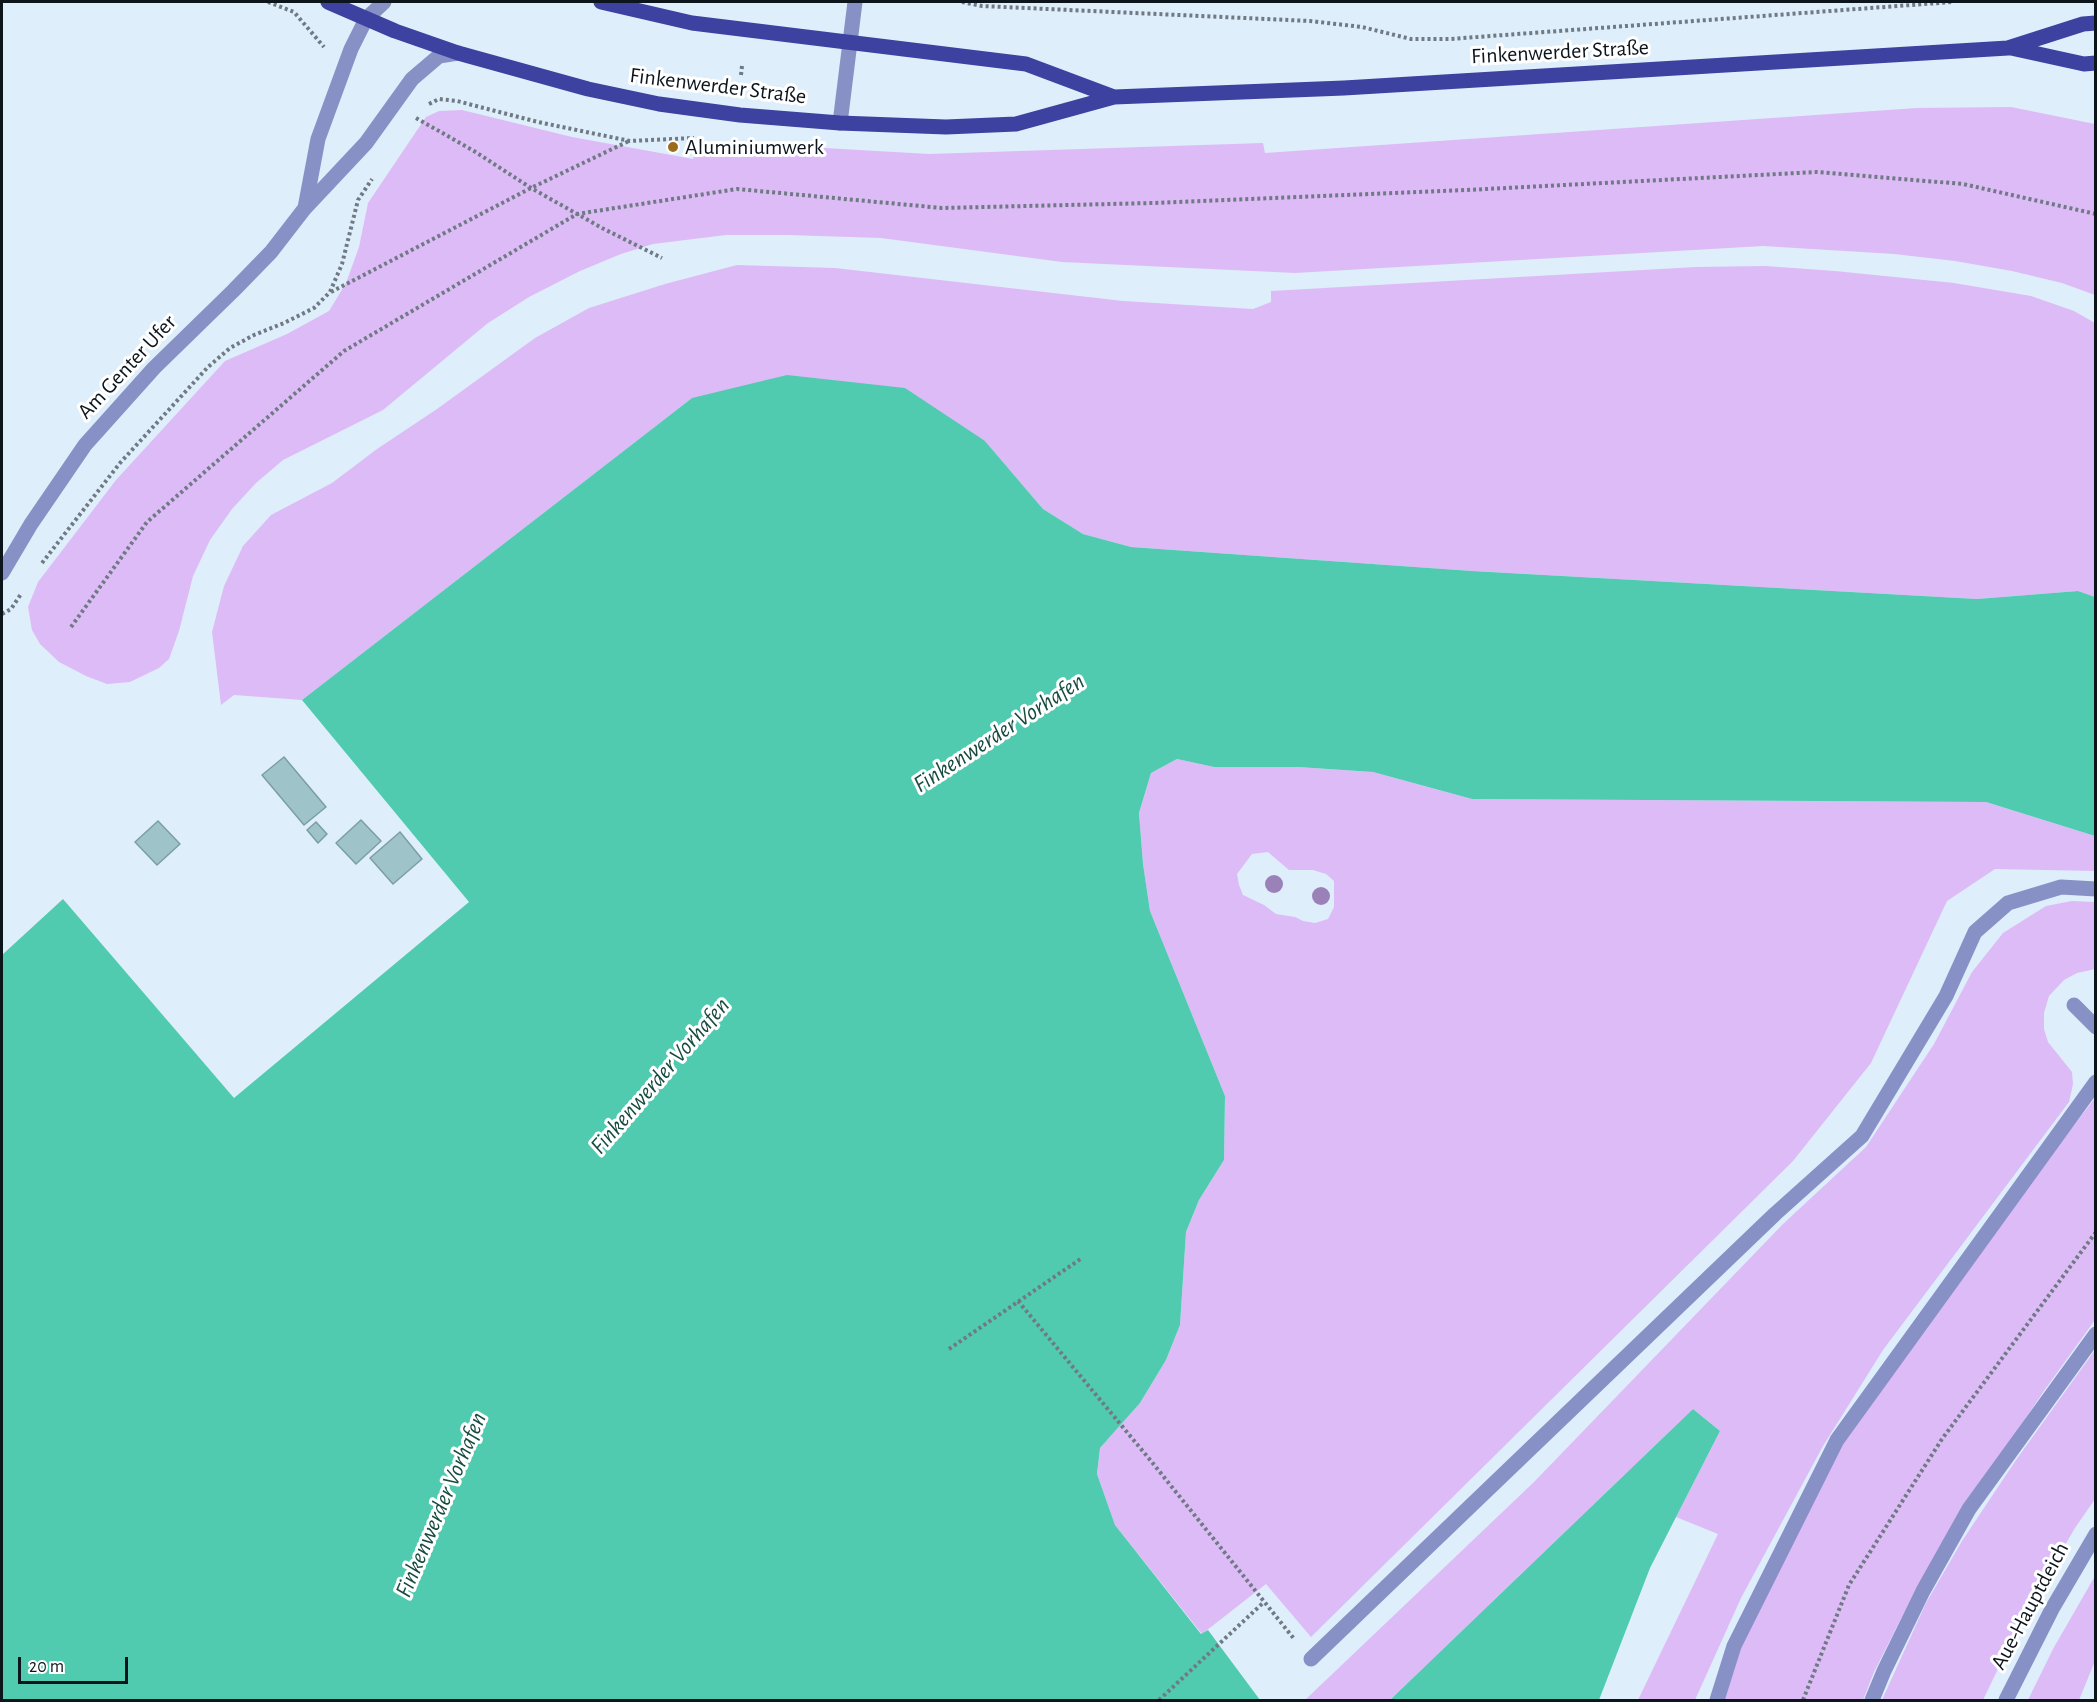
<!DOCTYPE html>
<meta charset="utf-8">
<style>
body{margin:0}
#map{position:relative;width:2097px;height:1702px;overflow:hidden;background:#dfeefb;font-family:"Alegreya Sans",sans-serif}
canvas{display:block}
.frame{position:absolute;inset:0;border:3px solid #0c151c;pointer-events:none}
.scale{position:absolute;left:18px;top:1657px;width:110px;height:27px;box-sizing:border-box;border:3px solid #0c151c;border-top:0;padding-left:8px;font-size:18px;line-height:21px;white-space:nowrap;color:#0c151c;-webkit-text-stroke:4px #fff;paint-order:stroke}
</style>
<div id="map">
<canvas width="2097" height="1702"></canvas>
<div class="frame"></div>
<div class="scale">20 m</div>
</div>
<script>
const c = document.querySelector('canvas').getContext('2d');
c.lineJoin = 'round';
function fill(path, color) { c.fillStyle = color; c.fill(path, 'evenodd'); }
const shape = rows => new Path2D(rows.map(r => 'M' + r).join(''));
function strokePath(path, color, width, dash) { c.strokeStyle = color; c.lineWidth = width; c.lineCap = dash ? 'butt' : 'round'; c.setLineDash(dash || []); c.stroke(path); }
function label(font, color, halo, rows, align = 'center') {
  c.font = font + ' "Alegreya Sans",sans-serif'; c.lineWidth = 6; c.setLineDash([]); c.textBaseline = 'middle'; c.strokeStyle = halo; c.fillStyle = color; for (const [text, x, y, turn = 0] of rows) {
    c.save(); c.translate(x, y); c.rotate((+turn || 0) * Math.PI / 180); c.textAlign = isNaN(turn) ? turn : align; if (halo) c.strokeText(text, 0, 0); c.fillText(text, 0, 0); c.restore();
  }
}
fill(shape([
 [2011,107,2095,124,2095,295,2062,283,2012,271,1955,261,1894,254,1763,246,1295,273,1062,262,881,238,788,235,726,235,653,244,621,254,580,271,529,297,488,323,383,410,283,460,256,483,232,509,210,540,193,576,179,631,169,659,159,668,130,682,107,684,86,676,59,662,40,644,32,630,28,607,38,582,116,480,225,361,287,334,329,311,346,283,359,247,368,203,426,117,439,111,462,110,572,137,693,159,697,146,754,151,755,144,929,154,1263,143,1265,153,1917,108],
 [737,265,835,268,1123,301,1253,309,1271,302,1271,291,1696,267,1765,266,1835,271,1954,283,2031,296,2074,311,2095,323,2095,597,2078,591,1977,599,1472,571,1131,547,1083,534,1043,509,985,441,692,398,302,700,234,695,221,705,212,632,224,586,243,546,271,515,332,483,377,449,437,409,535,338,589,308,665,284],
 [1177,759,1214,767,1298,767,1373,772,1472,799,1986,802,2095,836,2095,871,1995,869,1947,901,1871,1063,1793,1161,1311,1637,1266,1584,1202,1634,1115,1525,1097,1474,1100,1448,1140,1403,1166,1360,1180,1325,1186,1232,1199,1200,1224,1160,1225,1096,1150,911,1143,864,1139,813,1151,773],
 [1268,852,1289,870,1313,870,1326,874,1334,881,1334,907,1328,919,1315,923,1303,921,1295,917,1276,914,1264,905,1243,895,1239,885,1237,874,1252,854],
 [2072,901,2095,902,2095,969,2077,973,2064,980,2049,996,2044,1013,2044,1029,2048,1042,2072,1072,2073,1084,2069,1102,1883,1350,1823,1446,1741,1598,1695,1700,1638,1700,1718,1534,1676,1517,1720,1431,1693,1409,1390,1700,1305,1700,1534,1482,1783,1224,1866,1147,1934,1044,1972,972,2003,933,2046,906],
 [2095,1098,2095,1320,2046,1388,1964,1509,1916,1589,1874,1672,1863,1700,1717,1700,1742,1642,1852,1426,2010,1208],
 [2095,1350,2095,1499,2075,1528,2024,1615,1983,1700,1882,1700,1926,1603,1962,1541,2016,1460],
 [2095,1576,2095,1661,2079,1700,2028,1700,2053,1649]
]), '#ddbbf7');
fill(shape([
 [787,375,905,388,985,441,1043,509,1083,534,1131,547,1472,571,1977,599,2078,591,2095,597,2095,836,1986,802,1472,799,1373,772,1298,767,1214,767,1177,759,1151,773,1139,813,1143,864,1150,911,1225,1096,1224,1160,1199,1200,1186,1232,1180,1325,1166,1360,1140,1403,1100,1448,1097,1474,1115,1525,1201,1634,1208,1630,1260,1700,2,1700,2,955,63,899,234,1098,469,902,302,700,692,398],
 [1693,1409,1720,1431,1650,1568,1599,1700,1390,1700]
]), '#50cbaf');
const building = shape([
 [284,757,326,807,304,825,262,775,284,757],
 [361,820,381,841,356,864,336,843,361,820],
 [158,821,180,844,157,865,135,842,158,821],
 [316,822,327,834,318,843,307,830,316,822],
 [400,832,422,859,393,884,370,858,400,832]
]);
fill(building, '#9ec3c9');
strokePath(building, '#7a9ea4', 1.5);
strokePath(shape([
 [268,2,294,12,324,47],
 [962,2,982,6,1310,21,1362,27,1411,39,1450,39,1952,2],
 [741,75,742,66],
 [429,104,439,99,457,101,538,122,630,141,694,138],
 [416,118,474,151,531,188,602,228,662,258],
 [331,292,531,188,629,141],
 [42,563,120,463,208,367,230,348,254,335,284,323,314,308,330,292,342,264,358,200,372,179],
 [2,614,11,609,21,594],
 [71,627,147,522,344,351,577,214,737,189,942,208,1153,203,1467,190,1817,172,1963,184,2096,214],
 [1018,1301,1151,1461,1295,1640],
 [949,1349,1082,1258],
 [1159,1700,1264,1602],
 [1803,1700,1849,1585,1942,1439,2096,1232]
]), '#6f7a84', 4, [3, 3]);
strokePath(shape([
 [840,123,855,2],
 [305,208,318,139,351,49,366,19,384,2],
 [2,573,31,524,85,445,154,368,233,291,271,252,305,208,366,143,412,79,439,56,458,53],
 [2074,1005,2096,1027],
 [1311,1659,1775,1214,1862,1136,1946,996,1975,932,2008,903,2061,887,2096,889],
 [1717,1700,1734,1646,1837,1440,2096,1082],
 [1872,1700,1884,1671,1923,1591,1969,1509,2096,1334],
 [2006,1700,2052,1609,2096,1534]
]), '#8891c6', 15);
strokePath(shape([
 [328,2,395,31,458,53,588,89,659,104,740,115,840,123,946,127,1016,124,1114,97,1344,88,2008,48,2083,24,2096,23],
 [601,2,692,23,1026,64,1114,97],
 [2011,48,2084,64,2096,63]
]), '#3d419f', 15);
c.fillStyle = '#9a82b9';
for (const [x, y] of [
 [1274,884],
 [1321,896]
]) { c.beginPath(); c.arc(x, y, 9, 0, 2 * Math.PI); c.fill(); }
for (const [x, y, r, color] of [
 [673,147,6,"#9b6c1d"]
]) { const dot = new Path2D(); dot.arc(x, y, r, 0, 2 * Math.PI); c.fillStyle = color; c.fill(dot); strokePath(dot, '#fff', 2); }
label('22px', '#0c151c', '#fff', [
 ["Finkenwerder Straße",1560,52,-3],
 ["Finkenwerder Straße",718,86,7],
 ["Am Genter Ufer",127,367,-47],
 ["Aue-Hauptdeich",2030,1606,-62]
]);
label('22px', '#0c151c', '#fff', [
 ["Aluminiumwerk",685,147]
], 'left');
label('italic 24px', '#164b40', '#fff', [
 ["Finkenwerder Vorhafen",999,733,-33],
 ["Finkenwerder Vorhafen",660,1076,-49],
 ["Finkenwerder Vorhafen",441,1505,-67]
]);
</script>
